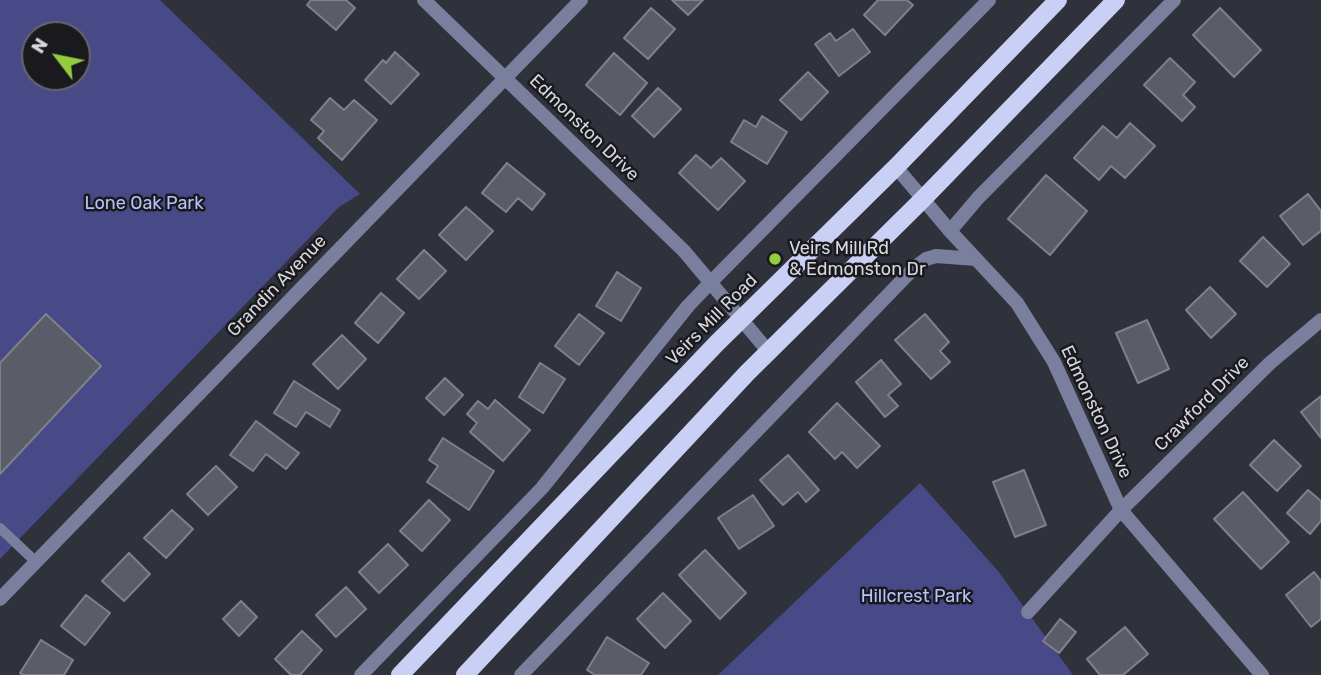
<!DOCTYPE html>
<style>
body{margin:0}
#map{position:relative;width:1321px;height:675px;overflow:hidden;background:#2f313b;font-family:Rubik,sans-serif}
canvas{display:block}
.north{position:absolute;left:21px;top:21px;width:70px;height:70px;box-sizing:border-box;background:#19191e;border:2px solid #65656b;border-radius:50%;rotate:302deg;font-size:19px;font-weight:700;line-height:28px;text-align:center;color:#d7d8de}
.north::after{content:'';display:block;margin:auto;width:24px;height:32px;background:#93cc3d;clip-path:polygon(50% 0,100% 100%,50% 72%,0 100%)}
</style>
<div id="map">
<canvas width="1321" height="675"></canvas>
<div class="north">N</div>
</div>
<script>
const c = document.querySelector('canvas').getContext('2d');
c.lineJoin = 'round';
function fill(path, color) { c.fillStyle = color; c.fill(path, 'evenodd'); }
const shape = rows => new Path2D(rows.map(r => 'M' + r).join(''));
function strokePath(path, color, width, dash) { c.strokeStyle = color; c.lineWidth = width; c.lineCap = dash ? 'butt' : 'round'; c.setLineDash(dash || []); c.stroke(path); }
function label(font, color, halo, rows, align = 'center') {
  c.font = font + ' Rubik,sans-serif'; c.lineWidth = 5; c.setLineDash([]); c.textBaseline = 'middle'; c.strokeStyle = halo; c.fillStyle = color; for (const [text, x, y, turn = 0] of rows) {
    c.save(); c.translate(x, y); c.rotate((+turn || 0) * Math.PI / 180); c.textAlign = isNaN(turn) ? turn : align; if (halo) c.strokeText(text, 0, 0); c.fillText(text, 0, 0); c.restore();
  }
}
fill(shape([
 [0,0,160,0,360,194,339,207,0,559],
 [35,35,77,35,77,77,35,77],
 [920,483,998,571,1073,675,718,675]
]), '#474a87');
const building = shape([
 [311,0,346,0,355,8,336,30,307,5,311,0],
 [672,0,703,0,688,15,672,0],
 [878,0,907,0,913,5,885,35,864,15,878,0],
 [651,8,675,29,648,59,624,38,651,8],
 [1220,8,1261,50,1234,77,1193,35,1220,8],
 [853,29,870,52,839,76,815,44,830,33,836,41,853,29],
 [395,52,419,74,391,104,365,80,383,60,386,63,395,52],
 [614,53,647,83,620,115,586,85,614,53],
 [1170,58,1195,82,1183,95,1195,107,1182,121,1144,85,1170,58],
 [808,72,828,92,801,120,780,100,808,72],
 [658,88,681,109,654,137,632,116,658,88],
 [330,98,344,110,354,100,377,120,342,160,318,138,324,131,311,120,330,98],
 [762,116,787,132,767,164,731,142,744,120,756,127,762,116],
 [1130,123,1155,146,1125,178,1111,166,1099,180,1074,158,1103,126,1117,138,1130,123],
 [696,155,711,168,721,158,745,181,718,210,679,173,696,155],
 [507,163,545,194,532,210,518,198,506,212,482,193,507,163],
 [1046,175,1087,211,1050,255,1008,219,1046,175],
 [1308,194,1321,211,1321,231,1303,245,1280,216,1308,194],
 [466,207,493,231,466,260,439,235,466,207],
 [1263,237,1290,264,1267,287,1240,261,1263,237],
 [424,250,446,271,419,299,397,279,424,250],
 [617,272,641,288,621,321,596,306,617,272],
 [1210,287,1236,314,1211,338,1186,310,1210,287],
 [381,293,404,313,378,343,355,323,381,293],
 [46,314,101,366,0,474,0,363,46,314],
 [579,314,604,333,579,365,555,346,579,314],
 [925,314,949,342,940,351,950,362,931,379,895,340,925,314],
 [1147,320,1169,369,1138,383,1116,333,1147,320],
 [342,335,366,359,338,389,313,364,342,335],
 [881,360,901,384,888,395,898,406,885,417,856,382,881,360],
 [540,363,565,379,543,413,519,397,540,363],
 [445,378,463,395,444,415,426,398,445,378],
 [294,381,340,410,330,427,306,412,296,427,274,413,294,381],
 [1321,396,1321,438,1301,412,1321,396],
 [495,400,530,430,503,461,470,432,477,423,467,414,478,401,488,409,495,400],
 [837,403,880,446,857,468,842,452,835,459,809,432,837,403],
 [256,421,299,453,286,469,266,454,253,471,230,455,256,421],
 [443,438,494,471,469,510,427,482,438,466,429,460,443,438],
 [1274,440,1301,466,1277,491,1250,465,1274,440],
 [788,455,819,490,806,502,798,492,783,505,760,480,788,455],
 [216,466,237,487,208,515,187,494,216,466],
 [1024,470,1046,525,1015,537,993,482,1024,470],
 [1308,490,1321,501,1321,521,1310,534,1287,513,1308,490],
 [1243,492,1289,542,1261,569,1214,519,1243,492],
 [753,495,774,526,739,549,718,518,753,495],
 [429,500,450,520,422,551,400,531,429,500],
 [172,510,193,529,166,558,144,538,172,510],
 [388,544,408,565,379,593,359,572,388,544],
 [705,550,746,593,720,619,679,575,705,550],
 [129,553,150,574,124,601,102,581,129,553],
 [1314,572,1321,581,1321,619,1311,627,1286,595,1314,572],
 [346,587,366,609,336,637,316,615,346,587],
 [663,593,691,621,665,648,637,619,663,593],
 [86,595,110,613,85,645,61,626,86,595],
 [241,601,257,617,239,636,223,619,241,601],
 [1060,619,1076,632,1059,653,1043,641,1060,619],
 [1125,627,1148,654,1123,675,1100,675,1087,659,1125,627],
 [302,631,322,650,300,675,291,675,275,659,302,631],
 [607,637,649,663,641,675,595,675,587,670,607,637],
 [41,640,73,660,64,675,24,675,20,673,41,640]
]);
fill(building, '#5a5c67');
strokePath(building, '#7e808b', 2);
strokePath(shape([
 [0,528,36,562]
]), '#7b7f9e', 10);
strokePath(shape([
 [424,0,684,251,768,351],
 [950,231,978,198,1174,0],
 [0,599,581,0],
 [1028,612,1121,510,1270,363,1321,320],
 [361,675,542,488,688,306,710,283,989,0],
 [521,675,914,268,926,259,936,256,976,259]
]), '#7b7f9e', 14);
strokePath(shape([
 [896,167,950,231,1017,303,1054,362,1121,510,1262,675]
]), '#7b7f9e', 14);
strokePath(shape([
 [400,675,717,343,896,167,1058,0],
 [465,675,747,373,922,200,1116,0]
]), '#cacff5', 18);
for (const [x, y, r, color] of [
 [775,259,7,"#93cc3d"]
]) { const dot = new Path2D(); dot.arc(x, y, r, 0, 2 * Math.PI); c.fillStyle = color; c.fill(dot); strokePath(dot, '#19191e', 2.5); }
label('18px', '#d7d8de', '#19191e', [
 ["Edmonston Drive",584,128,44],
 ["Grandin Avenue",277,286,-46],
 ["Veirs Mill Road",712,320,-45],
 ["Crawford Drive",1202,404,-45],
 ["Edmonston Drive",1096,412,65]
]);
label('18px', '#bac1fa', '#19191e', [
 ["Lone Oak Park",144,204],
 ["Hillcrest Park",916,597]
]);
label('18px', '#d7d8de', '#19191e', [
 ["Veirs Mill Rd",789,249],
 ["& Edmonston Dr",789,270]
], 'left');
</script>
